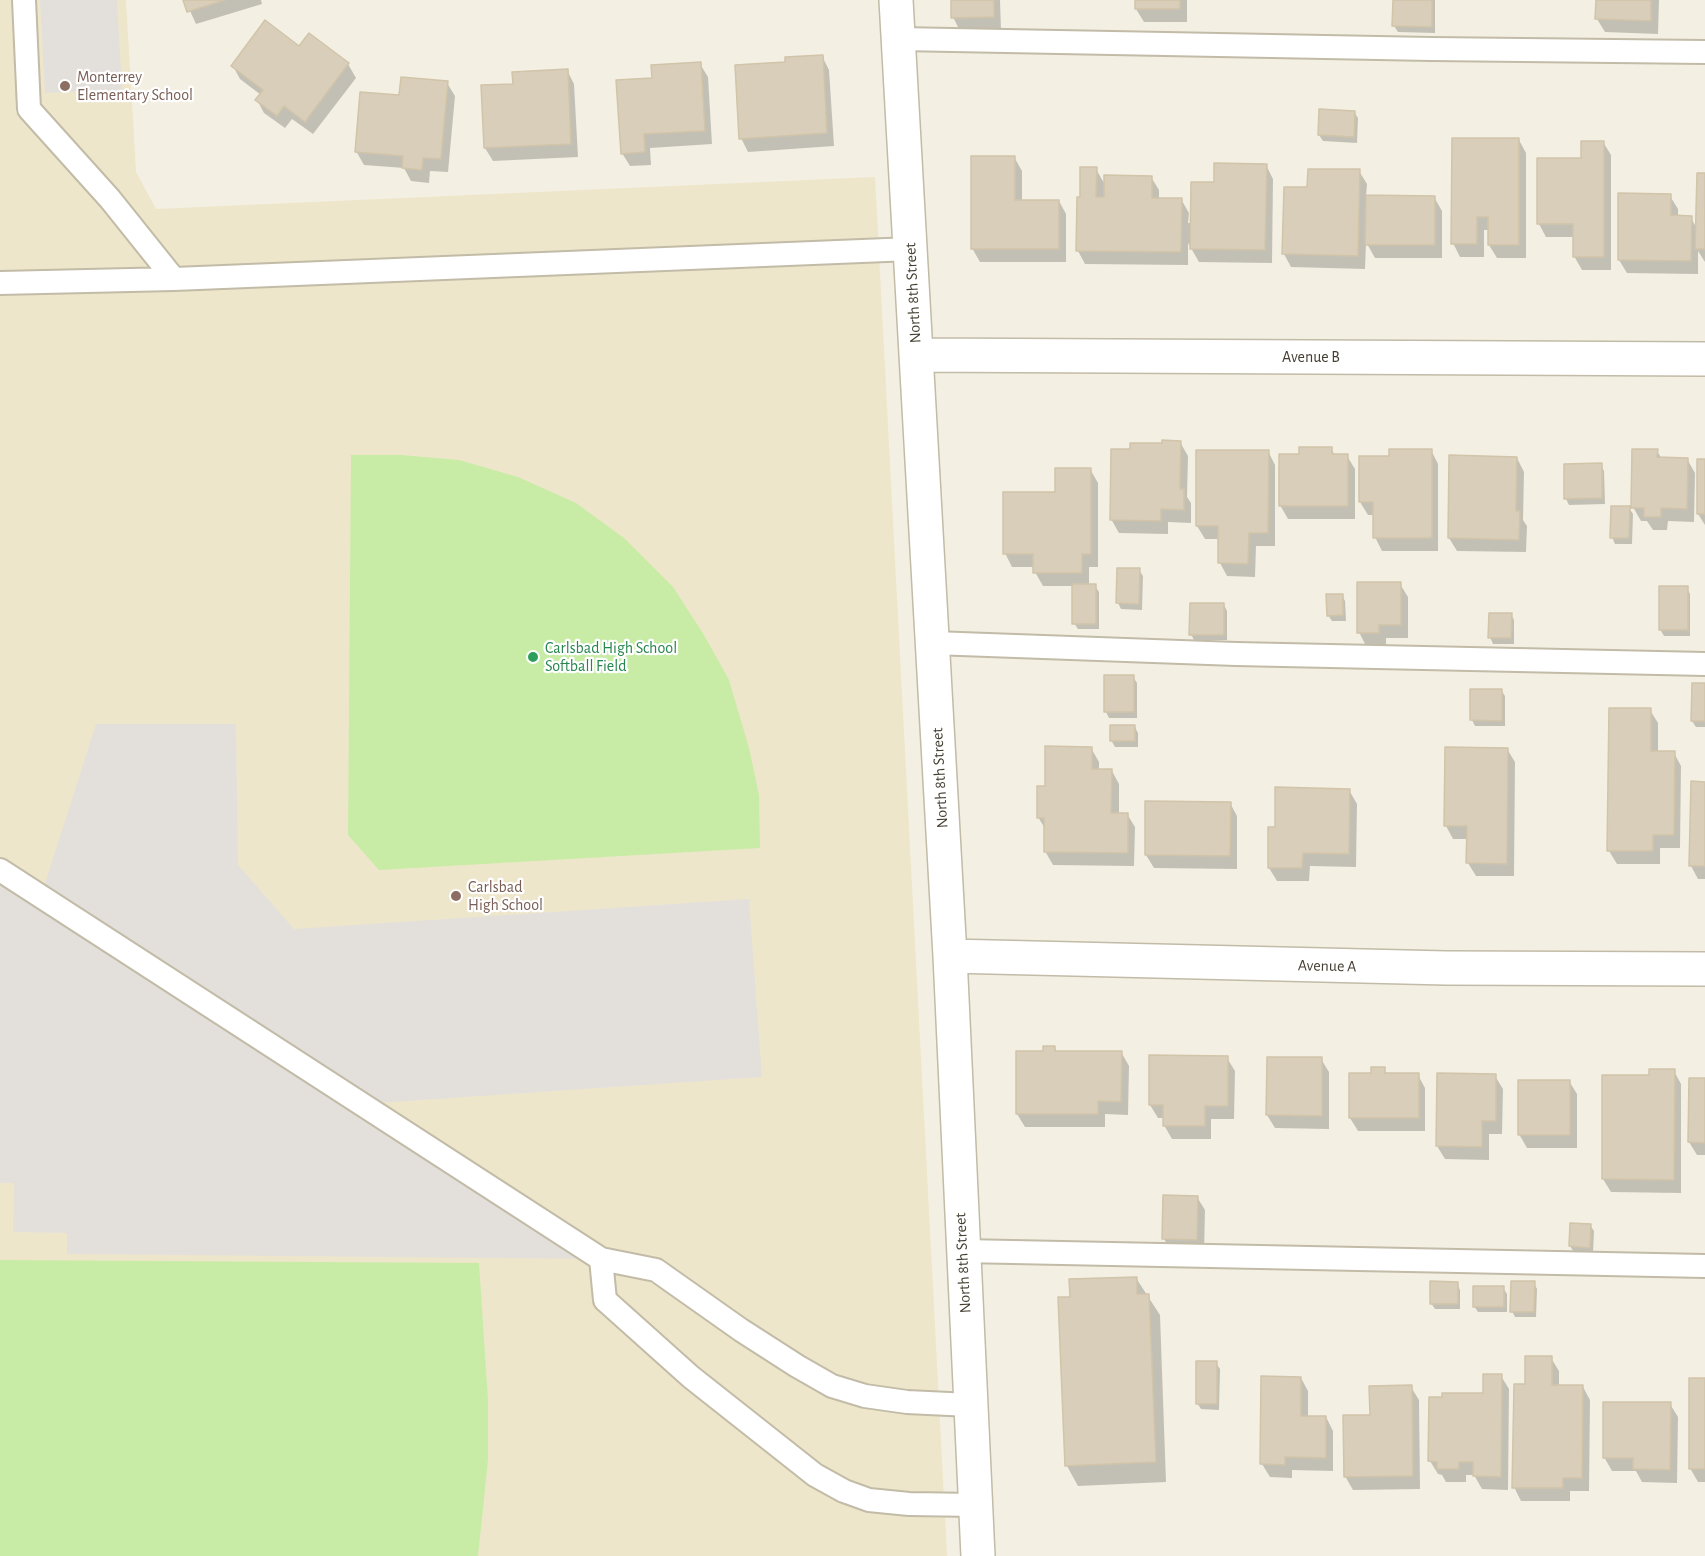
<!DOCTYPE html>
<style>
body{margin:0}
canvas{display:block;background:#f3efe2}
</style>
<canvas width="1705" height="1556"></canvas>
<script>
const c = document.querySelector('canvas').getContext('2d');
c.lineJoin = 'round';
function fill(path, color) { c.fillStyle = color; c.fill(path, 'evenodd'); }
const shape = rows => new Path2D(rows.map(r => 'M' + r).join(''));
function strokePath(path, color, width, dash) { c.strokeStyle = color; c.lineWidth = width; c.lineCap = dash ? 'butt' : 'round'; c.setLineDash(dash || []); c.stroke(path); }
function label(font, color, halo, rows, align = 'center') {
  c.font = font + ' "Alegreya Sans",sans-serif'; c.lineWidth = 4.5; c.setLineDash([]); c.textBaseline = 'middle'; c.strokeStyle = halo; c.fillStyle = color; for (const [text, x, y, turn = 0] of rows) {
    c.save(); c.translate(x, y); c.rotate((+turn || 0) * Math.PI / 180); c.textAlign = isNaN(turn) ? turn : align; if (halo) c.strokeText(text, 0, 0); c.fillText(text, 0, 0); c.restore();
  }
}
fill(shape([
 [0,0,126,0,136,172,156,209,875,177,947,1556,0,1556]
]), '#eee6ca');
fill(shape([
 [351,455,401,455,459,460,518,477,576,503,624,538,673,587,704,635,729,680,749,748,759,795,760,848,379,870,348,835],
 [0,1260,479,1263,488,1400,488,1460,478,1556,0,1556]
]), '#c8eca6');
fill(shape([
 [40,0,117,0,122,90,45,93],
 [96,724,236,724,238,865,294,929,749,899,762,1077,362,1104,601,1259,67,1254,67,1233,13,1232,14,1183,0,1183,0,870,41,896]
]), '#e3e0dc');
fill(shape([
 [185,0,261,0,262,4,196,24],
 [952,0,1000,0,1001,30,960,31,953,17],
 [1136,0,1187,0,1187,22,1144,22,1136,9],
 [1394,0,1435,0,1435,33,1398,32,1394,26],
 [1598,0,1659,0,1658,34,1605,32,1597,19],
 [299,48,348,64,356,78,313,134,292,119,285,128,264,113,257,100,261,95,240,79,233,66],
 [822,56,829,70,834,146,748,152,741,138],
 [700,64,708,77,712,144,650,148,651,165,630,166,622,153,653,79],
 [567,70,574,84,578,157,493,161,485,148,514,85],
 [447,83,455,96,448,172,430,171,429,183,411,181,404,168,364,165,356,151,400,97],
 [1354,112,1358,118,1357,143,1323,141,1319,135],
 [1519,140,1526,153,1526,258,1497,258,1489,245,1489,230,1484,230,1484,257,1460,257,1453,243],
 [1603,142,1611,155,1611,270,1582,270,1574,256,1574,237,1546,237,1539,224,1583,159],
 [1014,157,1022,171,1022,201,1059,201,1066,214,1066,262,980,262,972,248],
 [1266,165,1273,179,1272,263,1199,262,1188,243,1188,265,1085,264,1078,251,1081,199,1096,169,1105,185,1151,177,1159,190,1159,199,1181,199,1189,213,1188,223,1191,223,1216,183],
 [1359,171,1367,184,1366,197,1434,197,1442,211,1442,258,1375,258,1366,242,1365,269,1291,267,1284,254,1309,189],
 [1705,174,1705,262,1698,251,1698,274,1627,273,1619,260,1670,196,1678,209,1678,217,1691,218,1697,229],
 [1180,442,1188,456,1187,497,1191,503,1191,523,1168,522,1168,534,1119,533,1111,519,1132,451],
 [1331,448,1335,456,1347,456,1355,469,1355,519,1288,519,1280,505,1300,456],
 [1431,450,1438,464,1438,551,1382,551,1375,537,1375,515,1368,515,1360,502,1390,458],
 [1268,451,1275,465,1275,546,1256,546,1255,577,1227,576,1220,563,1220,539,1205,539,1197,526],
 [1657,451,1662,459,1687,459,1695,473,1694,522,1668,521,1667,530,1653,530,1647,521,1641,521,1633,507],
 [1517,458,1524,472,1523,520,1527,526,1526,552,1457,551,1449,538],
 [1705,460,1705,525,1698,514],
 [1601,465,1604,471,1605,504,1569,505,1566,499],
 [1090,469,1098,483,1098,567,1089,567,1089,586,1095,586,1099,592,1099,629,1078,629,1074,623,1074,586,1043,586,1035,572,1035,567,1012,567,1005,553,1056,494],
 [1629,508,1633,514,1632,544,1615,544,1612,537],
 [1139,570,1143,576,1142,610,1121,609,1118,603],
 [1400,584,1408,597,1408,638,1386,638,1386,646,1366,646,1359,632],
 [1687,588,1690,594,1690,636,1664,636,1660,629],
 [1342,595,1345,601,1346,621,1332,621,1328,615],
 [1224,605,1227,611,1227,640,1194,640,1191,634],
 [1511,614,1514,620,1514,644,1493,644,1490,637],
 [1133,677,1137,683,1137,718,1109,718,1106,712],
 [1705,685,1705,727,1696,727,1692,721],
 [1501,690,1505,696,1505,726,1475,726,1472,720],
 [1650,710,1658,723,1658,752,1674,753,1681,766,1680,848,1660,848,1660,864,1617,864,1609,851],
 [1134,726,1138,733,1138,747,1115,747,1111,740],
 [1091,748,1099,762,1099,771,1112,771,1119,784,1119,814,1127,814,1135,827,1134,866,1053,865,1045,851,1046,830,1038,817,1046,788],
 [1507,749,1515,762,1514,876,1476,876,1468,863,1468,839,1453,839,1446,826],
 [1705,783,1705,879,1698,879,1691,866],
 [1349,790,1357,804,1356,867,1310,866,1309,881,1277,881,1269,868,1270,829,1276,829],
 [1230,803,1237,816,1237,869,1154,868,1146,855],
 [1054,1047,1057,1052,1121,1052,1129,1066,1128,1115,1105,1114,1105,1127,1025,1127,1017,1114,1044,1052],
 [1227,1058,1235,1071,1234,1119,1211,1119,1211,1139,1172,1139,1164,1125,1165,1118,1158,1118,1150,1105],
 [1321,1059,1329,1072,1329,1129,1275,1128,1267,1115],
 [1384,1069,1387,1075,1418,1075,1425,1088,1425,1131,1358,1131,1350,1118,1372,1075],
 [1674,1071,1681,1084,1681,1193,1611,1192,1603,1179,1650,1077],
 [1438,1074,1495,1076,1503,1089,1502,1134,1489,1134,1489,1160,1445,1159,1437,1146],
 [1705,1080,1705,1155,1697,1155,1689,1142],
 [1569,1081,1577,1094,1577,1148,1527,1148,1519,1134],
 [1197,1197,1205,1210,1204,1253,1172,1252,1164,1239],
 [1590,1225,1594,1231,1593,1253,1574,1252,1570,1246],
 [1136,1278,1160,1315,1166,1482,1078,1486,1067,1466,1071,1298],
 [1534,1283,1537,1289,1536,1317,1515,1317,1512,1311],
 [1457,1284,1460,1290,1460,1309,1435,1309,1431,1303],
 [1503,1288,1507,1294,1507,1312,1478,1312,1474,1306],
 [1551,1358,1559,1371,1559,1386,1583,1387,1590,1400,1589,1491,1570,1491,1570,1501,1521,1501,1514,1487,1526,1385],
 [1216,1363,1220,1369,1219,1410,1201,1409,1197,1403],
 [1501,1376,1509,1389,1508,1490,1482,1489,1474,1475,1466,1475,1466,1482,1446,1482,1442,1475,1438,1474,1430,1461],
 [1301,1378,1308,1391,1308,1417,1326,1417,1333,1431,1333,1471,1292,1470,1292,1478,1270,1477,1262,1464],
 [1705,1380,1705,1482,1698,1482,1690,1468],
 [1411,1387,1419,1400,1420,1489,1353,1490,1345,1476,1371,1417],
 [1670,1404,1678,1417,1677,1483,1642,1482,1636,1471,1612,1471,1604,1457]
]), '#0003');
const building = shape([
 [183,0,225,0,187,12,183,0],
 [951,0,994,0,994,17,951,18,951,0],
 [1135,0,1180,0,1180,9,1135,9,1135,0],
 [1393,0,1432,0,1432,27,1392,26,1393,0],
 [1596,0,1651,0,1651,21,1595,19,1596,0],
 [265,20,299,46,309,33,349,63,305,122,284,106,277,116,255,100,263,90,231,66,265,20],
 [823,55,827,133,739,139,735,65,785,62,785,57,823,55],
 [701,62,705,131,644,134,645,152,621,154,616,80,652,78,651,65,701,62],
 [568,69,571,144,484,148,481,85,513,84,512,72,568,69],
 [401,77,448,81,441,159,423,158,422,170,402,168,403,156,355,152,360,92,399,95,401,77],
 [1319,109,1355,111,1354,137,1318,135,1319,109],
 [1452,138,1519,138,1519,245,1488,245,1488,217,1477,217,1477,244,1451,244,1452,138],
 [1581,141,1604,141,1604,257,1573,257,1573,224,1537,224,1537,158,1581,158,1581,141],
 [971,156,1015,156,1015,200,1059,200,1059,249,971,249,971,156],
 [1214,163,1267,164,1265,250,1190,249,1191,182,1214,182,1214,163],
 [1080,167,1097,167,1096,197,1104,197,1104,175,1152,176,1152,198,1182,198,1181,252,1076,251,1077,197,1080,197,1080,167],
 [1308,169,1360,169,1358,256,1282,254,1284,187,1307,187,1308,169],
 [1697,173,1705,173,1705,249,1695,249,1697,173],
 [1618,193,1671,194,1671,215,1692,216,1691,261,1618,260,1618,193],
 [1366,195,1435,196,1435,245,1365,245,1366,195],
 [1162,440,1181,441,1180,489,1184,489,1184,510,1161,509,1161,521,1110,520,1111,449,1130,449,1130,443,1162,443,1162,440],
 [1299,447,1332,447,1332,454,1348,454,1348,506,1279,506,1279,454,1299,454,1299,447],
 [1389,449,1432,449,1432,538,1373,538,1373,502,1359,502,1359,456,1389,456,1389,449],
 [1632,449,1658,449,1657,457,1688,458,1687,509,1661,508,1661,517,1644,517,1644,508,1631,508,1632,449],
 [1196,450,1269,450,1268,533,1249,533,1248,564,1218,563,1218,526,1196,526,1196,450],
 [1449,455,1517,457,1516,511,1520,511,1519,540,1448,538,1449,455],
 [1697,459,1705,459,1705,514,1697,514,1697,459],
 [1602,463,1602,498,1564,499,1564,464,1602,463],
 [1055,468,1091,468,1091,554,1082,554,1082,573,1033,573,1033,554,1003,554,1003,492,1055,492,1055,468],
 [1611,506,1630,506,1629,538,1610,538,1611,506],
 [1117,568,1140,568,1139,604,1116,603,1117,568],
 [1357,582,1401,582,1401,625,1379,625,1379,633,1357,633,1357,582],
 [1072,584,1096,584,1096,624,1072,624,1072,584],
 [1659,586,1688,586,1688,630,1659,630,1659,586],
 [1326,594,1343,594,1343,615,1327,616,1326,594],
 [1190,603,1224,603,1224,635,1189,635,1190,603],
 [1489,613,1512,613,1511,638,1488,638,1489,613],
 [1104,675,1134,675,1134,712,1104,712,1104,675],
 [1692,683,1705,683,1705,721,1691,721,1692,683],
 [1470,689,1502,689,1502,721,1470,720,1470,689],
 [1609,708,1651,708,1651,751,1675,751,1674,835,1653,835,1653,851,1607,851,1609,708],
 [1110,725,1135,725,1135,741,1110,741,1110,725],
 [1045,746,1092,747,1092,769,1112,769,1111,813,1128,813,1128,853,1044,852,1044,818,1037,818,1037,786,1045,786,1045,746],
 [1445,747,1508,748,1507,864,1466,863,1467,826,1444,826,1445,747],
 [1691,781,1705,782,1705,866,1689,866,1691,781],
 [1275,787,1350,789,1349,854,1303,853,1302,868,1268,868,1268,827,1275,827,1275,787],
 [1145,801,1231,802,1230,856,1145,855,1145,801],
 [1043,1046,1055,1046,1055,1051,1122,1051,1121,1102,1098,1101,1098,1114,1016,1114,1016,1051,1043,1051,1043,1046],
 [1149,1055,1228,1056,1228,1106,1205,1106,1205,1126,1163,1126,1163,1105,1149,1105,1149,1055],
 [1267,1057,1322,1057,1322,1116,1266,1115,1267,1057],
 [1371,1067,1385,1067,1385,1073,1419,1073,1419,1118,1349,1118,1349,1073,1371,1073,1371,1067],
 [1649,1069,1675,1069,1674,1180,1602,1179,1602,1075,1649,1075,1649,1069],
 [1437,1073,1496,1074,1496,1121,1482,1121,1482,1147,1436,1146,1437,1073],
 [1689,1078,1705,1078,1705,1143,1688,1142,1689,1078],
 [1518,1080,1570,1080,1570,1135,1518,1135,1518,1080],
 [1163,1195,1198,1196,1197,1240,1162,1239,1163,1195],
 [1570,1223,1591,1224,1590,1248,1569,1246,1570,1223],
 [1137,1277,1137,1294,1149,1294,1156,1462,1065,1466,1058,1297,1070,1297,1069,1279,1137,1277],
 [1430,1281,1458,1282,1458,1304,1430,1304,1430,1281],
 [1511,1281,1535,1281,1534,1312,1510,1312,1511,1281],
 [1473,1286,1504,1286,1504,1307,1473,1307,1473,1286],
 [1525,1356,1552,1356,1552,1385,1583,1385,1582,1478,1563,1478,1563,1488,1512,1488,1514,1384,1525,1384,1525,1356],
 [1196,1361,1217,1361,1217,1404,1196,1404,1196,1361],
 [1483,1374,1502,1374,1501,1477,1473,1476,1473,1462,1459,1462,1459,1469,1437,1469,1437,1462,1428,1461,1429,1397,1442,1397,1442,1393,1483,1393,1483,1374],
 [1261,1376,1301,1377,1301,1416,1326,1416,1326,1458,1285,1457,1285,1465,1260,1464,1261,1376],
 [1689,1378,1705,1378,1705,1469,1689,1469,1689,1378],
 [1412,1385,1413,1476,1344,1477,1343,1415,1370,1415,1369,1386,1412,1385],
 [1603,1402,1671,1402,1670,1470,1633,1469,1633,1458,1603,1458,1603,1402]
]);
fill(building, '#d9ceba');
strokePath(building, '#d1c4a9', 1.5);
const service = shape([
 [24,0,29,109,110,199,174,279],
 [899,39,1431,49,1705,52],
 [0,283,174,279,911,249],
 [933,643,1236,654,1705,664],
 [0,870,601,1259,656,1270,741,1330,797,1366,832,1386,865,1396,907,1402,970,1405],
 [963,1251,1705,1266],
 [601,1259,605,1300,691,1377,815,1475,844,1491,869,1500,909,1504,976,1505]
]);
const minor = shape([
 [896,0,950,956,978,1556],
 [916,355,1705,359],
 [950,956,1446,968,1705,969]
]);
strokePath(service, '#c2bba7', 26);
strokePath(minor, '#c2bba7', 36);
strokePath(service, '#fff', 22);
strokePath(minor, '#fff', 33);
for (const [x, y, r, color] of [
 [65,86,6,"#8d6e63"],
 [533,657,6,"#2e9e5b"],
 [456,896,6,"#8d6e63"]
]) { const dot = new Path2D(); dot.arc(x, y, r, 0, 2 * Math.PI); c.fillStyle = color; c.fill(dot); strokePath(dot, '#fff', 2); }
label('16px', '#785e54', '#fff', [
 ["Monterrey",77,77],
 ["Elementary School",77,95],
 ["Carlsbad",468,887],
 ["High School",468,905]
], 'left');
label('16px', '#453f32', '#fff', [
 ["North 8th Street",913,293,-93],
 ["Avenue B",1311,357],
 ["North 8th Street",940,778,-93],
 ["Avenue A",1327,966,1],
 ["North 8th Street",963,1263,-93]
]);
label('16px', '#27864d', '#fff', [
 ["Carlsbad High School",545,648],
 ["Softball Field",545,666]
], 'left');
</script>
